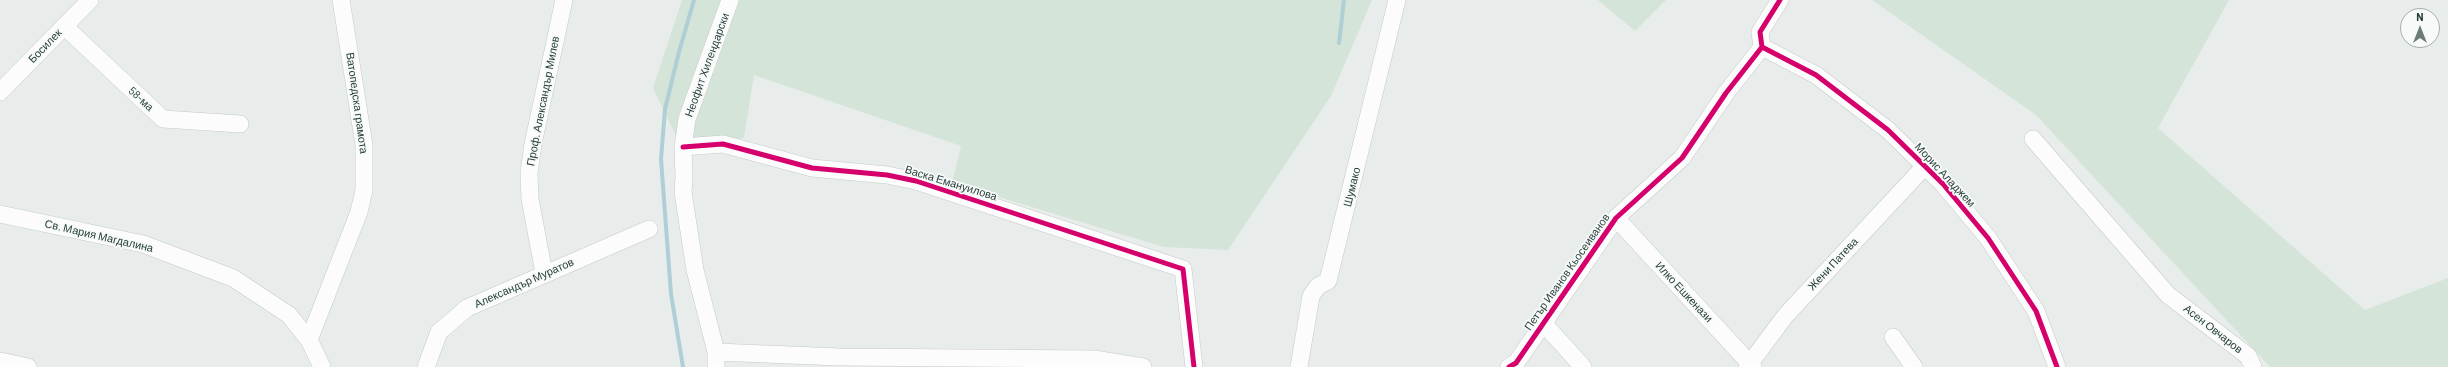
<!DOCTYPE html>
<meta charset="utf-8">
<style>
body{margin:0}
#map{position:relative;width:2448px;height:367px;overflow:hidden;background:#e8edeb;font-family:Barlow,sans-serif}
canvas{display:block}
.north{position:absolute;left:2400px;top:8px;width:40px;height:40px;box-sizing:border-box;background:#f7faf9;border:1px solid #a4afad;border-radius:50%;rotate:0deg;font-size:11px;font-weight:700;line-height:16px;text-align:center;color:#273f3a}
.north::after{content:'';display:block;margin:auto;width:14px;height:18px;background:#6b7c78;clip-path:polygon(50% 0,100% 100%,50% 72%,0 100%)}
</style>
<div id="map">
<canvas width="2448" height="367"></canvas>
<div class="north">N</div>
</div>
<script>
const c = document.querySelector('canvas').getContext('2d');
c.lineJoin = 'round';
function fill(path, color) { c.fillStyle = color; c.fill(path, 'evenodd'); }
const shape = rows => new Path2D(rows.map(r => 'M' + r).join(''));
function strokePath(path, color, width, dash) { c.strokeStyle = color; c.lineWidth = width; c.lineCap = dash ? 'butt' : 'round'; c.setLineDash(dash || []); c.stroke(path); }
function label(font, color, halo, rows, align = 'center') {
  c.font = font + ' Barlow,sans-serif'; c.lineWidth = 3.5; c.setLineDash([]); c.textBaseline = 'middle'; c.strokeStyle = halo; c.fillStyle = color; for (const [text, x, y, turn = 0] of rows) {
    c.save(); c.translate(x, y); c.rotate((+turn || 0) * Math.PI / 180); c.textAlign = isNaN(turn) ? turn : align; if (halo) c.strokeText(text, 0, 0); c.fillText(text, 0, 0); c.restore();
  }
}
fill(shape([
 [682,0,1372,0,1331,96,1228,250,1164,247,952,183,961,146,754,75,744,138,683,151,653,88],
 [1598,0,1666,0,1635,31],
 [1872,0,2229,0,2158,128,2365,310,2448,278,2448,367,2270,367,2036,115]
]), '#d4e4d9');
strokePath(shape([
 [1339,43,1344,0],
 [683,367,671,294,661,159,665,109,679,52,694,0]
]), '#afced5', 4);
const minor = shape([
 [64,26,163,119,240,124],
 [1762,47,1816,75,1888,130,1943,184,1988,238,2036,311,2057,367],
 [0,92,90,0],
 [2033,139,2168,295,2248,356,2253,367],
 [683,147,723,144,812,168,887,175,916,181,1183,269,1194,367],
 [0,214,143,244,233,278,289,315,309,340,322,367],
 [1616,218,1753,367],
 [544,273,530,199,529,173,533,144,564,0],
 [1544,324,1583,367],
 [1893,337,1914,367],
 [309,340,359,212,364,190,364,145,341,0],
 [716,352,839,357,1094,359,1143,367],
 [0,361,28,367],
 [426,367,439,332,467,308,649,229],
 [716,367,716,352,695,270,683,192,684,177,683,147,687,119,730,0],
 [1299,367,1311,296,1318,286,1328,281,1397,0],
 [1509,367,1516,363,1616,218,1682,158,1726,93,1762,47,1760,32,1780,0],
 [1747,367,1786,315,1925,166]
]);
strokePath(minor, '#c5cac8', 18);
strokePath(minor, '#fcfcfc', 17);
strokePath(shape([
 [1762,47,1816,75,1888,130,1943,184,1988,238,2036,311,2057,367],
 [683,147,723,144,812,168,887,175,916,181,1183,269,1194,367],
 [1509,367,1516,363,1616,218,1682,158,1726,93,1762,47,1760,32,1780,0]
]), '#d6006c', 5);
label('11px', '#273f3a', '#f7faf9', [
 ["Босилек",45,46,-46],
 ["Неофит Хилендарски",707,65,-70],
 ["58-ма",141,99,43],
 ["Проф. Александър Милев",543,101,-79],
 ["Ватопедска грамота",357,103,82],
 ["Морис Аладжем",1945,175,47],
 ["Васка Емануилова",951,183,17],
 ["Шумако",1352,187,-76],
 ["Св. Мария Магдалина",99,236,13],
 ["Жени Патева",1833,264,-47],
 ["Петър Иванов Кьосеиванов",1567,272,-55],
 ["Александър Муратов",524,283,-24],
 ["Илко Ешкенази",1684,292,47],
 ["Асен Овчаров",2213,329,38]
]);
</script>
